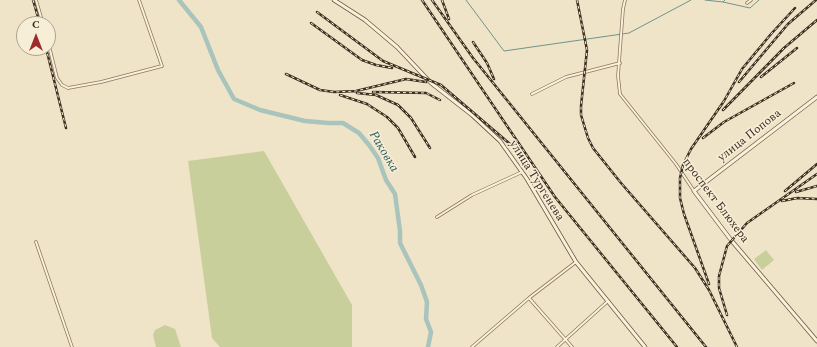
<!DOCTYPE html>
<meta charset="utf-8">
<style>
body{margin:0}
#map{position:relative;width:817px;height:347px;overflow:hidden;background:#f0e4c8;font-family:Spectral,serif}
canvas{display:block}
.north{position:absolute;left:16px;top:16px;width:40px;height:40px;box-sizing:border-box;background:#f7eed8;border:1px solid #ada18e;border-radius:50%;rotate:0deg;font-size:11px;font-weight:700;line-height:16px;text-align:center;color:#3d2e20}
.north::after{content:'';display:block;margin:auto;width:14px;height:18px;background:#9e2a2b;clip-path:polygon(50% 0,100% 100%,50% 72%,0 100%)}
</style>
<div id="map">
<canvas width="817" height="347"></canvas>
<div class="north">С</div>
</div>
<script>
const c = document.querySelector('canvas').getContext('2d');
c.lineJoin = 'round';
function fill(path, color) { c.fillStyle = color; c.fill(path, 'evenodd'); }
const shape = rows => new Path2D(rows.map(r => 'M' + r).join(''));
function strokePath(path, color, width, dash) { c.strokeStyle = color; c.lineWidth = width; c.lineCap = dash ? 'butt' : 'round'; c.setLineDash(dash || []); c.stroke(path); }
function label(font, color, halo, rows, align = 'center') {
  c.font = font + ' Spectral,serif'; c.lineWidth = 3; c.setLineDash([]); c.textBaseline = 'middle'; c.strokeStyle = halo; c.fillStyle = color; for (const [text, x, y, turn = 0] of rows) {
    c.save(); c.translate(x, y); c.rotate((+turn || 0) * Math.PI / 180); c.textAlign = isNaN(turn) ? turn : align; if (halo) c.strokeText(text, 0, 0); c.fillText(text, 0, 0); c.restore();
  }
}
fill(shape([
 [264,151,352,305,352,347,220,347,212,338,188,161],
 [766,250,774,260,762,270,754,259],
 [165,325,175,329,181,347,156,347,153,335,155,330]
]), '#c9cf9b');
strokePath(shape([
 [466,0,504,51,629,33,691,0],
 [705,0,723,2,725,0],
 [723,2,750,8,759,0]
]), '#6f938a', 1);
strokePath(shape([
 [179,0,201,27,218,70,234,99,260,110,305,121,328,123,343,123,359,133,369,145,378,158,386,180,395,194,400,231,400,243,421,285,427,302,426,319,431,332,428,347]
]), '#a9c4bc', 4.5);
const street = shape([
 [36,0,43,24],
 [625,0,623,9,618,76,620,94,676,164,694,191],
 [747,3,751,0],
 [48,42,57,78,62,85,68,88,101,82,162,66,139,0],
 [532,94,566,77,620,63],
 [437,217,472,195,522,172],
 [36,242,72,347],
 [529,298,572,347],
 [472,347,529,298,576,262],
 [557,347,608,301]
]);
const secondary = shape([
 [334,0,365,20,397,47,431,83,472,115,500,141,527,179,576,262,645,347],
 [817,97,694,191,731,240,817,341]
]);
strokePath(street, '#8d765c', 3.5);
strokePath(secondary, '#6f573f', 4.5);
strokePath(street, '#faf1dc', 2);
strokePath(secondary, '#faf1dc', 3);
const rail = shape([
 [33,0,40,24],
 [422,0,555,197,677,347],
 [432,0,473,58,706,347],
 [442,0,449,19],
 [577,0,587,50,581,106,581,115,588,138,593,148,621,183,695,268,709,290,737,347],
 [317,12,383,61,441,85,510,144],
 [311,23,362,60,376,65,392,68],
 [473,42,487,63,494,79],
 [46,48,66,128],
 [286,74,320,90,334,92,356,91,406,79,426,82],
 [761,77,797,48],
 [739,82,788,24,816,0],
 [373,92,426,93,440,100],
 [357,93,376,95,398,105,411,118,430,148],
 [340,95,367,104,387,117,398,128,415,157],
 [723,110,784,48,817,20],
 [703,138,724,122,794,83],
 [785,191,817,164],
 [796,192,817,186],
 [782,201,797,198,817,199],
 [709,284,684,214,680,198,680,178,683,165,691,149,724,101,742,69,771,34,795,8],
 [727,315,719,288,719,276,727,246,747,223,817,174]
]);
strokePath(rail, '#3d2e20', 2.5);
strokePath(rail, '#f7eed8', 1, [3]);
label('12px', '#3d2e20', '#f7eed8', [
 ["улица Попова",750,136,-38],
 ["улица Тургенева",536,181,58],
 ["проспект Блюхера",715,201,53]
]);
label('italic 13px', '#2f5d5a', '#f7eed8', [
 ["Раковка",383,152,59]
]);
</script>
